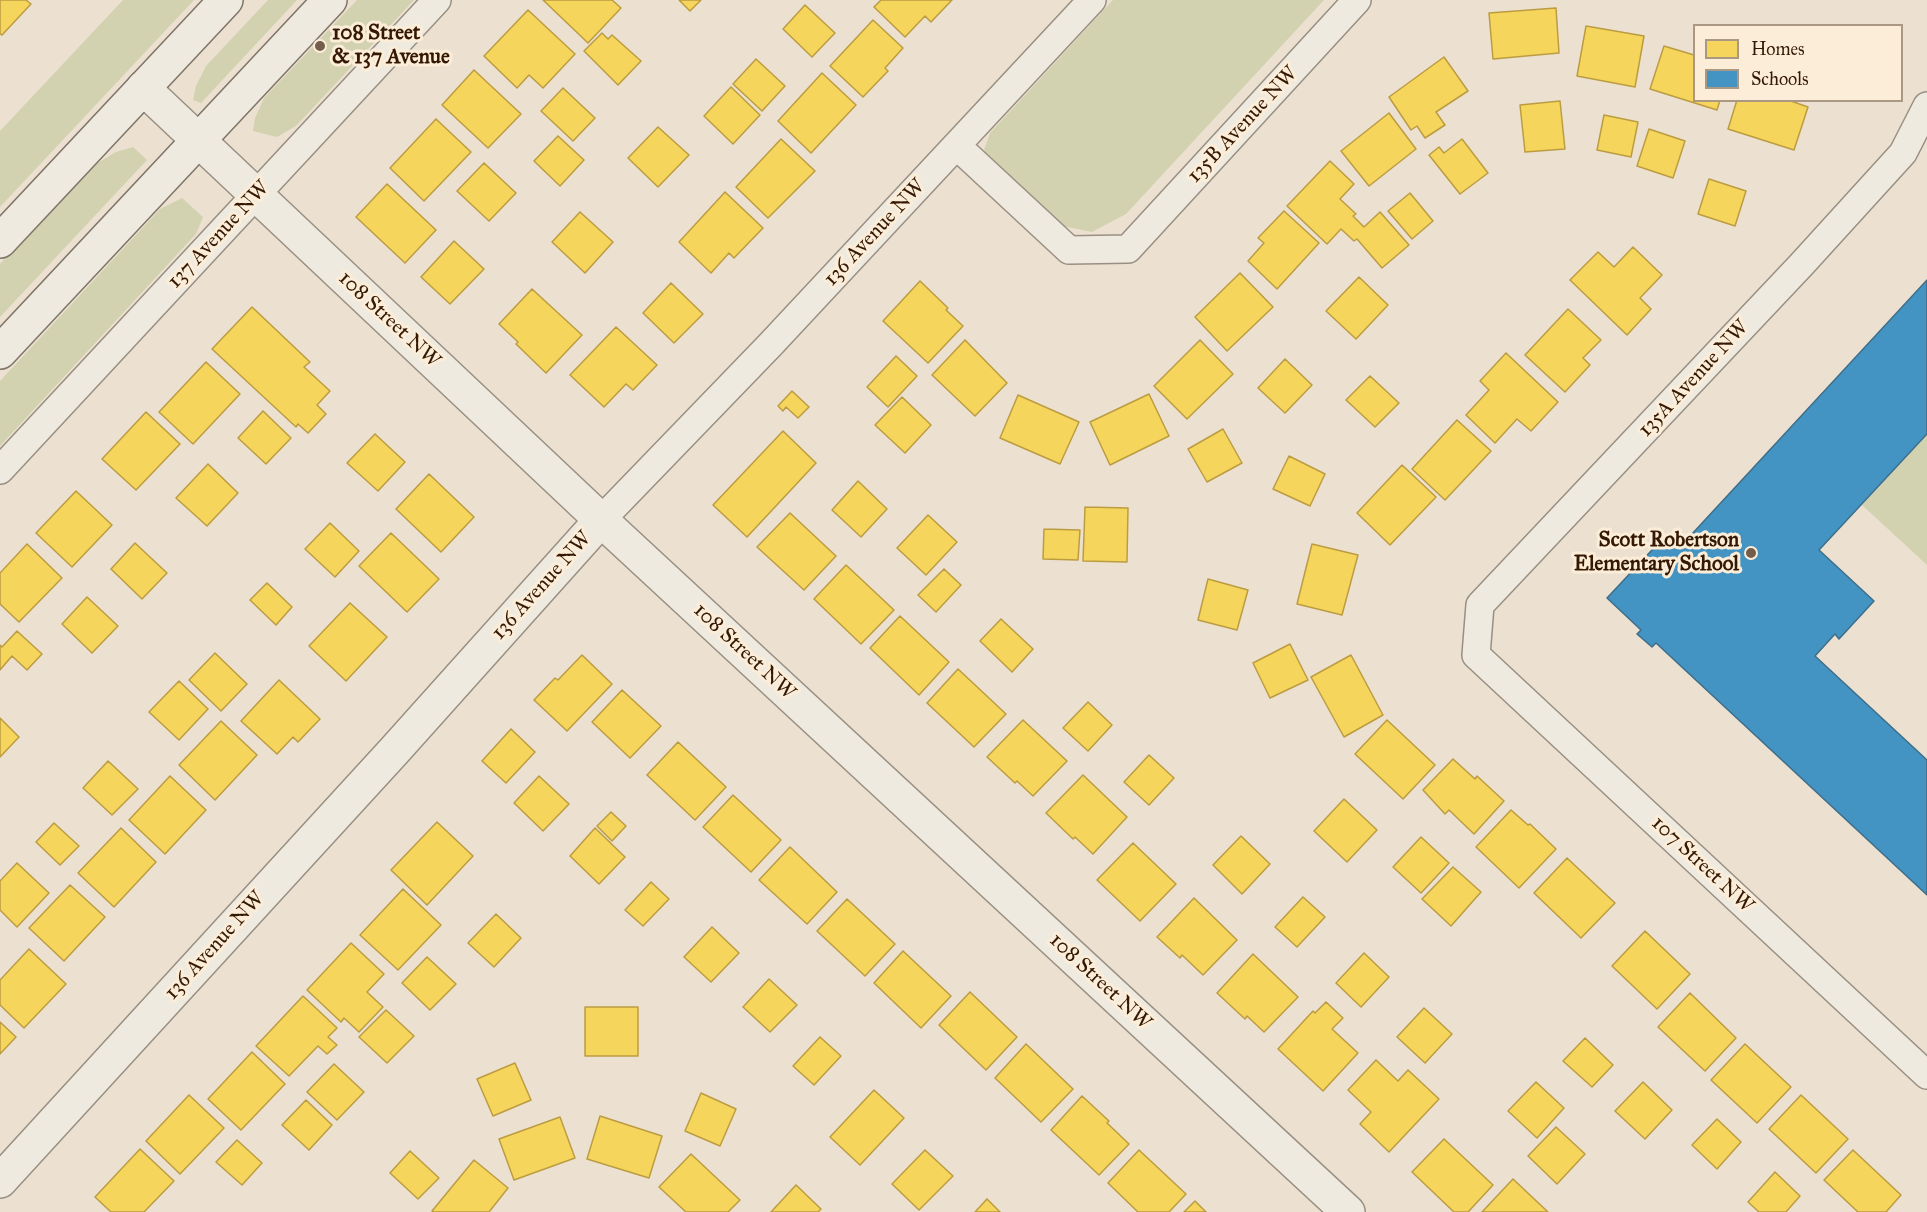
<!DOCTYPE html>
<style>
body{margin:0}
#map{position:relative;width:1927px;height:1212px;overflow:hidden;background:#ece1d0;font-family:"IM FELL Great Primer",serif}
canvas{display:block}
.legend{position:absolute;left:1693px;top:24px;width:210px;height:78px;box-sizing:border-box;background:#fbedd8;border:2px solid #ab9883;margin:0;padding:8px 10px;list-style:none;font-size:18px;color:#341803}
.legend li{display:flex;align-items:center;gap:12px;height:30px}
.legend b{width:30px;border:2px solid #ab9883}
</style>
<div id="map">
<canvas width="1927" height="1212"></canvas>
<ul class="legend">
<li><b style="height:16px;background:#f6d55c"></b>Homes</li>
<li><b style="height:16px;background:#4393c3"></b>Schools</li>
</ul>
</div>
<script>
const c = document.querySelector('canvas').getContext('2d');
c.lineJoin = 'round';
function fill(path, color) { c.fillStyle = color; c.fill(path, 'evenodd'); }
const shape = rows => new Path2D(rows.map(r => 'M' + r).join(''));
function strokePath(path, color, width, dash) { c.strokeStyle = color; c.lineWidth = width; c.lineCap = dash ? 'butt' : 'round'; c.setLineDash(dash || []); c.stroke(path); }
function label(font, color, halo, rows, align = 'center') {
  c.font = font + ' "IM FELL Great Primer",serif'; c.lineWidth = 6; c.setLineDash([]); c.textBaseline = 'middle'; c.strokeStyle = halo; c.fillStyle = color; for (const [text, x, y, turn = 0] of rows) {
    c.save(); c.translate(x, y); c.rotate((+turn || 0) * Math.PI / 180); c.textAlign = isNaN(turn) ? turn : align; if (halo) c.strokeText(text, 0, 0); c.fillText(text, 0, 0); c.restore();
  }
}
fill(shape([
 [123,0,194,0,0,207,0,131],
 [268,0,297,0,201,103,193,100,196,86,206,66],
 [357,0,414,0,296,126,277,137,253,131,255,118,264,98],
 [1113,0,1324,0,1126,214,1092,232,1053,224,988,164,984,150,990,133],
 [133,147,147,160,0,317,0,264,89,168,116,152],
 [182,198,203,217,196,234,0,446,0,381,160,209],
 [1927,434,1927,565,1862,505]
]), '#d2d1b0');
const homes = shape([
 [0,0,26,0,31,4,2,35,0,34,0,0],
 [543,0,612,0,621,8,588,43,543,0],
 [679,0,701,0,690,11,679,0],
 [881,0,952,0,931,22,925,16,905,37,874,7,881,0],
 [805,5,835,33,812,57,783,29,805,5],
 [1556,8,1559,53,1493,59,1489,13,1556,8],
 [528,10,575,54,543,88,529,75,517,88,484,56,528,10],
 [873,20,903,48,885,68,888,71,863,97,830,66,873,20],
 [1586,26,1644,36,1635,87,1577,76,1586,26],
 [602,33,608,39,612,35,641,61,618,85,584,51,602,33],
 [1664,46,1694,55,1694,100,1720,100,1717,110,1650,89,1664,46],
 [1444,57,1468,91,1436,112,1445,125,1425,138,1417,126,1411,130,1389,97,1444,57],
 [756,59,785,86,762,111,733,84,756,59],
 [474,70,521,114,488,148,442,105,474,70],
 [822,73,856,105,811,153,778,121,822,73],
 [731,87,760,115,733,144,704,116,731,87],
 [563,88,595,118,573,141,541,111,563,88],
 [1737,100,1788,100,1808,107,1794,150,1728,129,1737,100],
 [1560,101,1565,149,1525,152,1520,105,1560,101],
 [1389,113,1416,149,1369,186,1341,151,1389,113],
 [1604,115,1638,122,1631,157,1597,150,1604,115],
 [436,119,471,152,424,201,390,168,436,119],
 [658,127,689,155,658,187,628,158,658,127],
 [1649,129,1685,141,1673,178,1637,166,1649,129],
 [558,136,584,160,560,186,534,161,558,136],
 [781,139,815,171,768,218,736,187,781,139],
 [1462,139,1488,173,1460,194,1429,155,1439,147,1444,153,1462,139],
 [1330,161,1354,184,1340,199,1356,214,1353,216,1364,227,1380,212,1409,245,1382,268,1357,239,1354,241,1341,229,1327,244,1287,206,1330,161],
 [484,163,516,193,489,221,457,191,484,163],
 [1709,179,1746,191,1735,226,1698,214,1709,179],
 [387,184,436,230,405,263,356,217,387,184],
 [725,192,763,228,734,258,729,253,711,273,679,242,725,192],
 [1410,193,1433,221,1412,239,1388,211,1410,193],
 [1284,211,1319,243,1277,289,1248,261,1264,243,1258,238,1284,211],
 [580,212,613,242,585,273,552,242,580,212],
 [454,241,484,269,450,304,421,277,454,241],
 [1633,247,1662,275,1640,298,1651,309,1627,335,1570,280,1598,252,1614,267,1633,247],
 [1240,273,1273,307,1227,351,1195,317,1240,273],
 [1359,277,1388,305,1356,339,1326,311,1359,277],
 [920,281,948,308,946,310,963,326,928,363,883,321,920,281],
 [671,283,703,314,674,343,643,313,671,283],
 [532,289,582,335,546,373,516,344,518,342,499,324,532,289],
 [252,307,310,362,304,367,330,391,317,405,326,414,308,433,298,424,296,427,212,349,252,307],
 [1568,309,1601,340,1583,358,1590,365,1565,392,1525,355,1568,309],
 [616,327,657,365,633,390,626,384,604,407,570,375,616,327],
 [965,340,1007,383,975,416,932,375,965,340],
 [1200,340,1233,374,1187,419,1154,386,1200,340],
 [1506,353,1558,402,1531,431,1517,419,1495,443,1466,415,1489,390,1480,381,1506,353],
 [896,356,917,376,888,407,867,387,896,356],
 [1285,359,1312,385,1285,413,1258,388,1285,359],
 [206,362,240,394,193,444,159,412,206,362],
 [1370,376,1399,403,1375,427,1346,400,1370,376],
 [792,391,809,407,798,418,786,407,783,411,778,406,792,391],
 [1149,394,1169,436,1110,465,1090,422,1149,394],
 [1018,395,1079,422,1060,464,1000,438,1018,395],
 [902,397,931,425,905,453,875,425,902,397],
 [263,411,291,438,266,464,238,438,263,411],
 [146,412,180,444,136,490,102,459,146,412],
 [1457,420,1491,451,1445,500,1412,469,1457,420],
 [1223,429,1242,463,1207,482,1188,449,1223,429],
 [783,431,816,463,747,537,713,505,783,431],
 [375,434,405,462,378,491,347,463,375,434],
 [1289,456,1325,474,1310,506,1273,489,1289,456],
 [208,464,238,493,207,526,176,498,208,464],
 [1402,465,1436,497,1390,545,1357,513,1402,465],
 [429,474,474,517,441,552,396,509,429,474],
 [858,481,887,509,861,537,832,510,858,481],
 [76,491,112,525,72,567,36,533,76,491],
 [1085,507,1128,508,1127,562,1083,561,1085,507],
 [790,513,836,556,804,590,757,547,790,513],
 [928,515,957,542,926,575,897,548,928,515],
 [330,523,359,551,335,577,305,549,330,523],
 [1044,529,1080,530,1078,560,1043,559,1044,529],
 [391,533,439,579,407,612,359,566,391,533],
 [135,543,167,573,142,599,111,569,135,543],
 [27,544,62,578,19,622,0,604,0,573,27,544],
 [1312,544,1358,555,1342,615,1297,604,1312,544],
 [846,565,894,610,861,644,814,599,846,565],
 [944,569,961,585,936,612,918,595,944,569],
 [1208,579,1248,590,1237,630,1198,620,1208,579],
 [267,583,292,607,276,625,250,600,267,583],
 [87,597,118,626,92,653,62,624,87,597],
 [350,603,387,637,346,681,309,646,350,603],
 [900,616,949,662,919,695,870,648,900,616],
 [1001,619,1033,649,1012,672,980,641,1001,619],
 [17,631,42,654,27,670,12,656,0,670,0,645,2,647,17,631],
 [1290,644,1308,680,1270,698,1253,663,1290,644],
 [215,653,247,684,221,711,189,680,215,653],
 [582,655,612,684,567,731,534,700,555,678,558,680,582,655],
 [1351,655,1383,715,1344,737,1311,677,1351,655],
 [958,669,1006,714,974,747,927,703,958,669],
 [279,680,320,719,298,742,293,737,277,754,241,721,279,680],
 [179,681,208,709,179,740,149,712,179,681],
 [622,690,661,726,630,758,592,722,622,690],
 [1088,702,1112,725,1088,751,1063,728,1088,702],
 [0,718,19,737,0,757,0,718],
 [1023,720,1067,761,1033,796,1017,781,1015,783,987,757,1023,720],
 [1387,720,1435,765,1403,799,1355,754,1387,720],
 [221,721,257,755,215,800,179,765,221,721],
 [511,729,535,752,506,783,482,761,511,729],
 [678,742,726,787,695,820,647,775,678,742],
 [1149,755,1174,778,1149,805,1124,782,1149,755],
 [1453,759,1475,779,1477,776,1504,801,1474,834,1449,810,1445,814,1423,790,1453,759],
 [108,761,138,789,112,815,83,788,108,761],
 [1083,775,1127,817,1093,854,1075,837,1073,839,1046,813,1083,775],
 [170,776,206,810,165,854,129,820,170,776],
 [539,776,569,804,543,831,514,803,539,776],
 [733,795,781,840,751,872,703,827,733,795],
 [1344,799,1377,830,1347,862,1314,831,1344,799],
 [1511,810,1528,825,1530,824,1556,849,1519,888,1476,847,1511,810],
 [611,812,626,826,612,841,597,826,611,812],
 [437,822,473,856,427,905,391,870,437,822],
 [54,823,79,846,60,865,36,842,54,823],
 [121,828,156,862,114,907,78,873,121,828],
 [595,828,625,857,599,884,570,856,595,828],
 [1241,836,1270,864,1242,894,1213,865,1241,836],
 [1421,837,1449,863,1421,893,1393,867,1421,837],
 [1133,843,1176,884,1140,921,1097,880,1133,843],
 [790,847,837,892,807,924,759,880,790,847],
 [1567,858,1615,903,1581,938,1534,893,1567,858],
 [17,863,49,893,17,927,0,910,0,881,17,863],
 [1453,867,1481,892,1451,926,1422,899,1453,867],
 [651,882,669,899,643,926,625,910,651,882],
 [70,885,105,917,64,961,29,928,70,885],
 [403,889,441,925,398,970,360,935,403,889],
 [1303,897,1325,917,1297,947,1275,927,1303,897],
 [1194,898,1237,940,1203,975,1182,955,1180,958,1157,937,1194,898],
 [847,899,895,944,865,976,817,931,847,899],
 [496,914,521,938,494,967,468,943,496,914],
 [712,927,739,953,711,982,684,957,712,927],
 [1645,931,1690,974,1657,1009,1612,966,1645,931],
 [351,943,384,974,367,992,383,1007,359,1032,344,1018,341,1022,307,990,351,943],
 [29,949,66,984,24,1028,0,1005,0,980,29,949],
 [903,951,951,996,921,1028,874,983,903,951],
 [1364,953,1389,977,1361,1007,1336,983,1364,953],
 [1253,954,1298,997,1264,1032,1247,1016,1245,1019,1217,993,1253,954],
 [427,957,456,984,430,1010,402,983,427,957],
 [769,979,797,1005,770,1032,743,1007,769,979],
 [970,992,1017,1037,986,1070,939,1025,970,992],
 [1690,993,1736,1038,1705,1071,1658,1027,1690,993],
 [303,996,337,1028,328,1037,337,1045,327,1054,318,1046,289,1076,256,1046,303,996],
 [1326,1002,1343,1018,1332,1029,1358,1053,1323,1091,1278,1049,1313,1011,1315,1013,1326,1002],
 [585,1007,638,1007,638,1056,585,1056,585,1007],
 [1424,1008,1452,1034,1425,1063,1397,1037,1424,1008],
 [386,1010,414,1036,387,1063,359,1037,386,1010],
 [0,1022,16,1037,0,1054,0,1022],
 [820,1037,841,1056,814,1085,793,1066,820,1037],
 [1585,1038,1613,1065,1592,1087,1563,1061,1585,1038],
 [1026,1044,1073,1089,1041,1122,995,1078,1026,1044],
 [1745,1044,1791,1087,1757,1123,1711,1080,1745,1044],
 [252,1052,285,1084,241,1130,208,1099,252,1052],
 [1376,1060,1398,1081,1408,1070,1439,1099,1389,1152,1360,1124,1371,1112,1348,1090,1376,1060],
 [515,1063,531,1100,493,1116,477,1079,515,1063],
 [334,1064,364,1092,337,1120,307,1092,334,1064],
 [1536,1082,1564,1108,1537,1138,1508,1111,1536,1082],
 [1643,1082,1672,1110,1645,1139,1615,1111,1643,1082],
 [874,1090,904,1118,860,1165,830,1137,874,1090],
 [701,1093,736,1109,720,1146,685,1131,701,1093],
 [189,1095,224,1128,180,1174,146,1141,189,1095],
 [1801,1095,1848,1139,1816,1173,1769,1129,1801,1095],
 [1082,1096,1109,1121,1107,1123,1129,1144,1099,1175,1051,1130,1082,1096],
 [306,1100,332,1125,309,1150,282,1125,306,1100],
 [600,1116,662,1136,649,1178,587,1159,600,1116],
 [560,1117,575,1158,514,1180,499,1139,560,1117],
 [1717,1119,1741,1142,1717,1169,1692,1145,1717,1119],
 [1556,1127,1585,1154,1557,1184,1528,1156,1556,1127],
 [1444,1139,1493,1185,1468,1212,1454,1212,1412,1172,1444,1139],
 [237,1140,262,1163,242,1185,216,1162,237,1140],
 [140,1149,174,1181,144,1212,111,1212,95,1197,140,1149],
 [925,1150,953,1176,919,1210,892,1184,925,1150],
 [1139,1150,1186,1194,1169,1212,1138,1212,1108,1183,1139,1150],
 [1853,1150,1901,1195,1886,1212,1858,1212,1824,1180,1853,1150],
 [410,1151,439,1178,418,1199,390,1173,410,1151],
 [691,1154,740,1200,728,1212,686,1212,659,1187,691,1154],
 [474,1160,508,1188,489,1212,434,1212,432,1211,474,1160],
 [1775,1172,1800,1196,1786,1212,1759,1212,1748,1202,1775,1172],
 [1513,1179,1548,1212,1482,1212,1513,1179],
 [796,1185,821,1209,818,1212,771,1212,796,1185],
 [987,1199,1000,1212,975,1212,987,1199],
 [1195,1201,1206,1212,1184,1212,1195,1201]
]);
fill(homes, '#f6d55c');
strokePath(homes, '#bc9c41', 1.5);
const schools = shape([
 [1927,280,1927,434,1819,550,1874,601,1839,639,1835,634,1815,656,1927,760,1927,895,1656,643,1652,647,1637,634,1641,630,1607,598,1666,535,1679,548,1927,280]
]);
fill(schools, '#4393c3');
strokePath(schools, '#3e6e89', 1.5);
const minor = shape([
 [1927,106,1903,153,1802,264,1480,605,1476,655,1927,1075],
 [957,146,1069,250,1128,249,1357,0],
 [0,470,437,0],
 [601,520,771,344,1092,0]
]);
const tertiary = shape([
 [143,88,601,520,1348,1212],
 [0,1181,394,751,601,520]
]);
const secondary = shape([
 [0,241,226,0],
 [0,352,330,0]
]);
strokePath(minor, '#998f82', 30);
strokePath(tertiary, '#998f82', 36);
strokePath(secondary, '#7e7468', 36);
strokePath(minor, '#efeae0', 27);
strokePath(tertiary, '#efeae0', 33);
strokePath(secondary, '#efeae0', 33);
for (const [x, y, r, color] of [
 [320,46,6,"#745e4b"],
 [1751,553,6,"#745e4b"]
]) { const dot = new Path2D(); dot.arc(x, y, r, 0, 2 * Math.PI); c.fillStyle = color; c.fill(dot); strokePath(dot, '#fbedd8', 2); }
label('bold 21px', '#341803', '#fbedd8', [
 ["108 Street",332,34],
 ["& 137 Avenue",332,58],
 ["Scott Robertson",1739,541,"right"],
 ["Elementary School",1739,565,"right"]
], 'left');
label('21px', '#341803', '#fbedd8', [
 ["135B Avenue NW",1243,125,-47],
 ["136 Avenue NW",875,233,-47],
 ["137 Avenue NW",219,235,-47],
 ["108 Street NW",389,320,43],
 ["135A Avenue NW",1694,379,-47],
 ["136 Avenue NW",542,586,-48],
 ["108 Street NW",744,652,43],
 ["107 Street NW",1702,865,43],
 ["136 Avenue NW",215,946,-48],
 ["108 Street NW",1100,982,43]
]);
</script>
